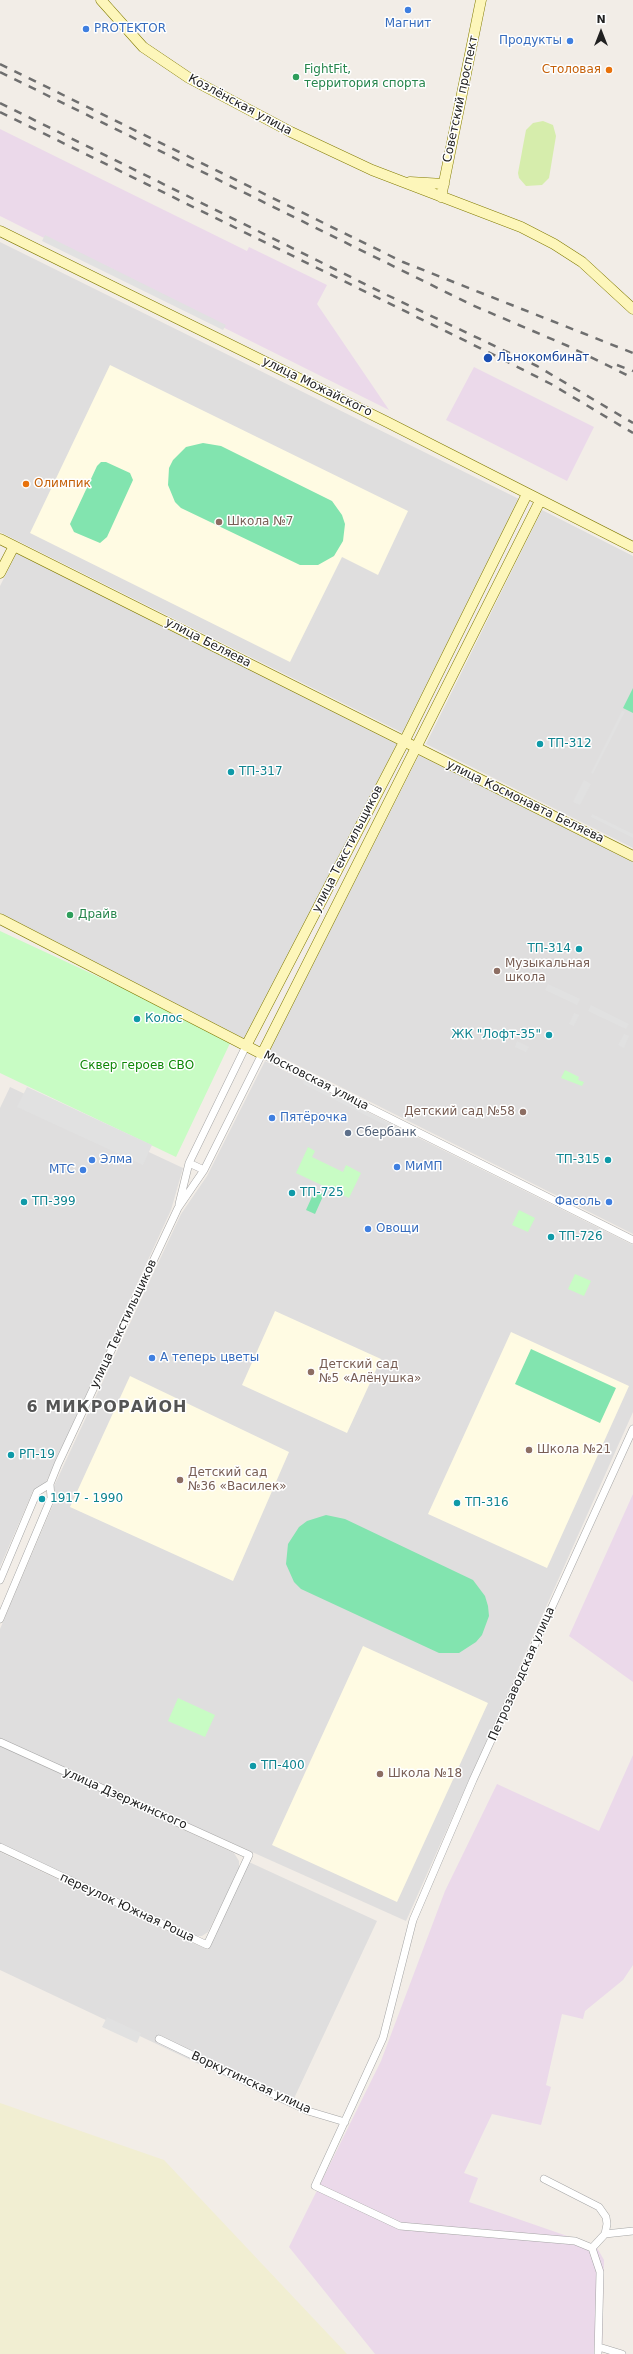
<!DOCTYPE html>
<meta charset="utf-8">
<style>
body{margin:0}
#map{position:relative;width:633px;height:2354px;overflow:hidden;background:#f2ede7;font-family:"DejaVu Sans",sans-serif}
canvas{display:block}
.north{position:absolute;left:581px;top:12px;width:40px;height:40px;-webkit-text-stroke:3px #fff;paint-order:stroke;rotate:0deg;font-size:11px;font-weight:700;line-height:16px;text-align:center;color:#212121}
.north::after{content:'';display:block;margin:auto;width:14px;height:18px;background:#212121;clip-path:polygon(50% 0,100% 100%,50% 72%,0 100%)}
</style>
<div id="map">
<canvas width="633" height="2354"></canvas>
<div class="north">N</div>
</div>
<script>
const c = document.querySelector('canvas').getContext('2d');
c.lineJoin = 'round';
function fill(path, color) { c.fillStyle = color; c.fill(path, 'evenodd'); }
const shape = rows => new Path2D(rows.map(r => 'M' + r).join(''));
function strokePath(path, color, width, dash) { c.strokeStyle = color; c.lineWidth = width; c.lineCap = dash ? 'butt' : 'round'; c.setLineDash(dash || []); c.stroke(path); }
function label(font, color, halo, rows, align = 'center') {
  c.font = font + ' "DejaVu Sans",sans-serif'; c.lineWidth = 3; c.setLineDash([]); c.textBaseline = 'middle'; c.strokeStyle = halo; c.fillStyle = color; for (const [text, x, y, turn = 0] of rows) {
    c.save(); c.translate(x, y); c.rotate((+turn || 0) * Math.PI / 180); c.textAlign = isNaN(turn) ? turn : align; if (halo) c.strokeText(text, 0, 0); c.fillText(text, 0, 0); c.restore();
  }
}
fill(shape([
 [0,242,519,499,403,733,0,532],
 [542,510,633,556,633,848,426,744],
 [17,552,397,744,245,1039,0,913,0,586],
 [419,755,633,862,633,1234,269,1051],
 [265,1061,633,1245,633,1412,406,1921,0,1739,0,1629,55,1500,54,1486,181,1214,207,1176],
 [10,1087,183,1168,171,1210,46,1482,33,1491,0,1567,0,1108],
 [0,1746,234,1853,239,1861,239,1870,208,1932,202,1936,194,1936,0,1844],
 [0,1852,208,1950,249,1862,377,1921,290,2107,0,1970]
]), '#dfdede');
fill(shape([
 [0,129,247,251,249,247,327,285,317,304,389,410,0,216],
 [474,367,594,427,567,481,446,420],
 [633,1494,633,1682,569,1636],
 [633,1755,633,1965,623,1980,585,2011,583,2019,562,2014,546,2085,551,2087,541,2125,492,2114,464,2173,478,2178,469,2202,596,2246,604,2260,602,2354,375,2354,289,2247,381,2061,445,1891,497,1784,599,1831]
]), '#ebd9ea');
fill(shape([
 [110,365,408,511,378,575,342,557,290,662,30,533],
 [275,1311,381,1359,347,1433,242,1385],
 [511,1332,629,1386,547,1568,428,1514],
 [130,1376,289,1452,233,1581,70,1507],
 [363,1646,488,1703,397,1902,272,1845]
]), '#fffbe3');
fill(shape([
 [0,2103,164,2160,347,2354,0,2354]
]), '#f1eed2');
fill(shape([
 [543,121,553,125,556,136,549,178,542,185,526,186,519,178,518,173,526,130,533,123]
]), '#d6edac');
fill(shape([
 [0,931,232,1039,176,1157,0,1073],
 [565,1070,579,1077,578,1080,584,1082,582,1086,561,1078],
 [308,1147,315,1151,312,1157,343,1172,346,1165,361,1173,349,1198,296,1173],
 [519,1210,535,1218,528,1232,512,1225],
 [575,1274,591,1281,584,1296,568,1289],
 [178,1698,215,1715,205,1737,168,1721]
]), '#c8fcc4');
fill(shape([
 [203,443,221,446,332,501,342,515,345,524,343,541,334,556,318,565,300,565,181,508,175,502,168,485,169,468,173,460,186,447],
 [106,462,130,473,133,480,107,537,100,543,74,532,70,524,97,466,101,462],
 [633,688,633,713,623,708],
 [315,1190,324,1194,315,1214,306,1210],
 [531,1349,616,1388,600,1423,515,1384],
 [326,1515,345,1519,473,1580,485,1596,488,1606,489,1616,482,1635,476,1642,459,1653,439,1653,301,1589,294,1582,286,1564,288,1544,299,1527,307,1521]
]), '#82e4af');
fill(shape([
 [45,235,226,325,223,330,42,241],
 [622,711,625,712,593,774,591,773],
 [584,780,591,784,580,805,573,802],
 [592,814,633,834,633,838,591,817],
 [548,984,580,999,577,1005,545,990],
 [591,1005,629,1024,626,1029,588,1011],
 [574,1013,579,1015,574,1026,569,1024],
 [624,1034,629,1036,624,1048,618,1045],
 [517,1041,529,1047,526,1052,515,1047],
 [304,1080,413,1135,411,1138,303,1084],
 [27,1087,152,1145,143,1165,17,1107],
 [107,2017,141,2033,137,2043,102,2027]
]), '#e1e1e1');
const street = shape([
 [189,1163,204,1170],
 [179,1204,189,1163,246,1046],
 [0,1580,37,1492,50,1484],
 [0,1619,51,1498,50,1484,58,1464,178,1208,204,1170,262,1054,633,1240],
 [0,1742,249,1855,207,1945,0,1847],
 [159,2039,308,2111,345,2122],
 [544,2179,599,2207,606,2217,607,2224,605,2234,633,2231],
 [592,2248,605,2234],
 [599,2347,622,2354],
 [598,2354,600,2272,592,2248,575,2241,400,2226,315,2186,383,2038,413,1920,473,1780,633,1429]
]);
const secondary = shape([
 [101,0,143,47,189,78,291,132,372,170,521,227,554,244,582,262,633,309],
 [410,182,444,184],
 [441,197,481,0],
 [0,231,387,422,633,547],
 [0,539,633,856],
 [0,573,14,546],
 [0,919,262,1054,540,501],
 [246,1046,404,742,527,494]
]);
strokePath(street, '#a5a5a5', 8);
strokePath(secondary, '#807a00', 11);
strokePath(street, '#fff', 7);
strokePath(secondary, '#fdf6ba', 10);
strokePath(shape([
 [0,64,403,262,633,353],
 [0,72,472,305,568,346,633,378],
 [0,103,387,295,537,366,633,423],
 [0,112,486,351,551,384,633,433],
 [617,365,633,371]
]), '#6f6f6f', 2.5, [8, 8]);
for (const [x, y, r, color] of [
 [408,10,4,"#3f7fe0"],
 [86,29,4,"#3f7fe0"],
 [570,41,4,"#3f7fe0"],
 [609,70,4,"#e8710a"],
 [296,77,4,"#2e9e5b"],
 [488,358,5,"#1a4fb4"],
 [26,484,4,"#e8710a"],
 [219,522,4,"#8d6e63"],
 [540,744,4,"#0f9aa8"],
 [231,772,4,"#0f9aa8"],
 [70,915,4,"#2e9e5b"],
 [579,949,4,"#0f9aa8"],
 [497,971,4,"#8d6e63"],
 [137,1019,4,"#0f9aa8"],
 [549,1035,4,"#0f9aa8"],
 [523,1112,4,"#8d6e63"],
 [272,1118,4,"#3f7fe0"],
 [348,1133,4,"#5c6f8a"],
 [92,1160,4,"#3f7fe0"],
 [608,1160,4,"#0f9aa8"],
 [397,1167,4,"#3f7fe0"],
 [83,1170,4,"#3f7fe0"],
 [292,1193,4,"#0f9aa8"],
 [24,1202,4,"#0f9aa8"],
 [609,1202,4,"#3f7fe0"],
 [368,1229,4,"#3f7fe0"],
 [551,1237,4,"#0f9aa8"],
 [152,1358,4,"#3f7fe0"],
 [311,1372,4,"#8d6e63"],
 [529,1450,4,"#8d6e63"],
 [11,1455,4,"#0f9aa8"],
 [180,1480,4,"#8d6e63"],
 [42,1499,4,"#0f9aa8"],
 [457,1503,4,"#0f9aa8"],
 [253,1766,4,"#0f9aa8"],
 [380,1774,4,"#8d6e63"]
]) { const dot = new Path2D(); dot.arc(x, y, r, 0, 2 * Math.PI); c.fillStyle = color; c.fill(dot); strokePath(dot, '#fff', 1.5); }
label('12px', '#366cbe', '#fff', [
 ["Магнит",408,24,"center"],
 ["PROTEKTOR",94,29],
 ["Продукты",562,41,"right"],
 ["Пятёрочка",280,1118],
 ["Элма",100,1160],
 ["МиМП",405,1167],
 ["МТС",75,1170,"right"],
 ["Фасоль",601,1202,"right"],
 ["Овощи",376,1229],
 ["А теперь цветы",160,1358]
], 'left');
label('12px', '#27864d', '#fff', [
 ["FightFit,",304,70],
 ["территория спорта",304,84],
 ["Драйв",78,915]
], 'left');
label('12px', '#c56008', '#fff', [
 ["Столовая",601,70],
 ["Олимпик",34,484,"left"]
], 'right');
label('12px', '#212121', '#fff', [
 ["Советский проспект",461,99,-78],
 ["Козлёнская улица",240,105,28],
 ["улица Можайского",317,387,26],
 ["улица Беляева",208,643,27],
 ["улица Космонавта Беляева",525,802,26],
 ["улица Текстильщиков",348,849,-63],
 ["Московская улица",316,1081,27],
 ["улица Текстильщиков",124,1324,-65],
 ["Петрозаводская улица",522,1674,-66],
 ["улица Дзержинского",125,1799,24],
 ["переулок Южная Роща",127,1908,25],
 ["Воркутинская улица",251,2083,25]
]);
label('12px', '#164399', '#fff', [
 ["Льнокомбинат",497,358]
], 'left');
label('12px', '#785e54', '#fff', [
 ["Школа №7",227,522],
 ["Музыкальная",505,964],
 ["школа",505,978],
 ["Детский сад №58",515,1112,"right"],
 ["Детский сад",319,1365],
 ["№5 «Алёнушка»",319,1379],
 ["Школа №21",537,1450],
 ["Детский сад",188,1473],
 ["№36 «Василек»",188,1487],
 ["Школа №18",388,1774]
], 'left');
label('12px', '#0d838f', '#fff', [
 ["ТП-312",548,744],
 ["ТП-317",239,772],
 ["ТП-314",571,949,"right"],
 ["Колос",145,1019],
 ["ЖК \"Лофт-35\"",541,1035,"right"],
 ["ТП-315",600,1160,"right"],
 ["ТП-725",300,1193],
 ["ТП-399",32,1202],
 ["ТП-726",559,1237],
 ["РП-19",19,1455],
 ["1917 - 1990",50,1499],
 ["ТП-316",465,1503],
 ["ТП-400",261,1766]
], 'left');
label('12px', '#0f8707', '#fff', [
 ["Сквер героев СВО",137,1066]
]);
label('12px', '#4e5e75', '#fff', [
 ["Сбербанк",356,1133]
], 'left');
c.letterSpacing = '1px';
label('bold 16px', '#545454', '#fff', [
 ["6 МИКРОРАЙОН",107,1408]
]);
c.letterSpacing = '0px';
</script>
